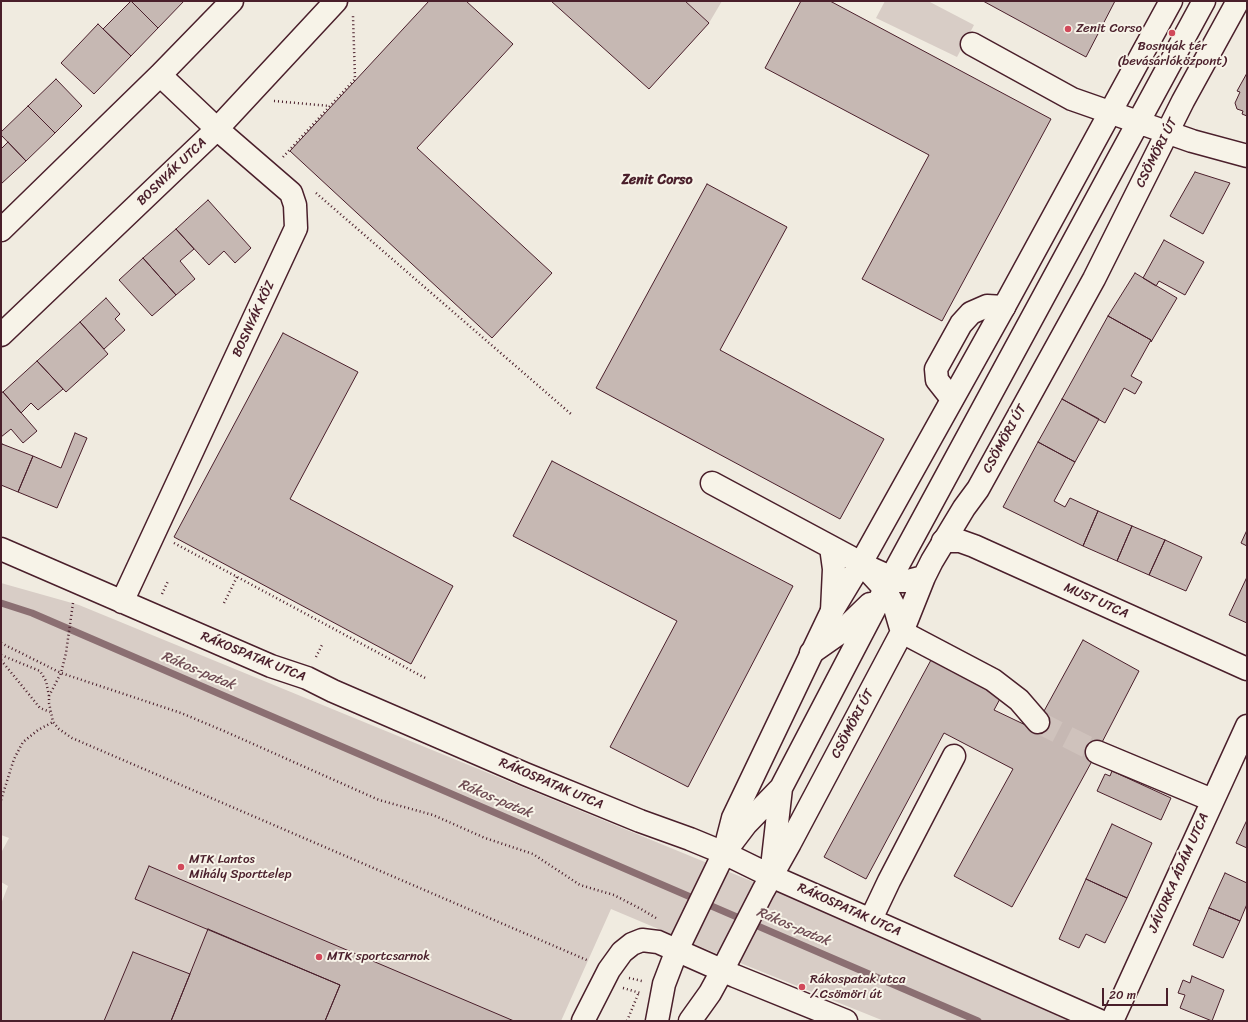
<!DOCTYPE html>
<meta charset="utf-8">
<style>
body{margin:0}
#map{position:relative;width:1248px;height:1022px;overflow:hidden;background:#f0ebe0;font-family:Sriracha,sans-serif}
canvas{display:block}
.frame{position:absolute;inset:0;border:2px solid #4a1f2b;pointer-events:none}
.scale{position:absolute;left:1102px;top:988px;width:66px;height:18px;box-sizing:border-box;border:2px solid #4a1f2b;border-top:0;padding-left:5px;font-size:12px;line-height:14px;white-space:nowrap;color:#4a1f2b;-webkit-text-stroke:3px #f7f3e8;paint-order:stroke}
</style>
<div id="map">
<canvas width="1248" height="1022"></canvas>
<div class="frame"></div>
<div class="scale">20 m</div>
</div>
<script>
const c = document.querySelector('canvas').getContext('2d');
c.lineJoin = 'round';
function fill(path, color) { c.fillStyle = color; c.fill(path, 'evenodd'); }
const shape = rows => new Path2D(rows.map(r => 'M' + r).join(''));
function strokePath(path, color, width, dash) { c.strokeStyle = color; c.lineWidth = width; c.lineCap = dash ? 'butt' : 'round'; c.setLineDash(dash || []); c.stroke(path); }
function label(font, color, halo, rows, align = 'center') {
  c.font = font + ' Sriracha,sans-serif'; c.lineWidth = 4; c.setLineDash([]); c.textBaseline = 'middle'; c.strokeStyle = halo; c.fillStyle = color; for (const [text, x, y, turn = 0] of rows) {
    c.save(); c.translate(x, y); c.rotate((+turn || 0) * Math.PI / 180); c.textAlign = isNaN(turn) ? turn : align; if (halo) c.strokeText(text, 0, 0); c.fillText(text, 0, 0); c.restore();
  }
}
fill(shape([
 [685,1,722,1,709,23],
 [885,1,928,1,974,25,957,57,876,18],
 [1,583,79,605,795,899,1076,1021,884,1021,713,952,611,909,561,1021,1,1021,1,904,8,886,1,882,1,853,9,838,1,835]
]), '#d8cdc6');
strokePath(shape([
 [1,603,32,613,978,1021]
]), '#8b6f72', 7);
const building = shape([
 [131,1,184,1,158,28,131,1],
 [131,1,158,28,131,56,103,29,131,1],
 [429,1,466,1,513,44,417,148,552,273,492,338,290,151,429,1],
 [551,1,685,1,709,23,649,89,551,1],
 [801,1,830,1,1051,119,942,321,862,279,929,155,765,68,801,1],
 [983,1,1115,1,1086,57,983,1],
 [98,24,131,56,94,94,61,63,98,24],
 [1247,73,1247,116,1242,114,1243,111,1237,109,1235,103,1240,92,1237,91,1247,73],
 [56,79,82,106,55,133,28,106,56,79],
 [28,106,55,133,26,161,1,135,1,132,28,106],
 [8,142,26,161,1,184,1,149,8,142],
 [1195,172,1230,183,1203,234,1170,216,1195,172],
 [707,184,787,227,720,350,884,439,840,519,596,388,707,184],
 [208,200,251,248,235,263,224,251,209,265,176,229,208,200],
 [176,229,194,249,180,261,195,279,176,295,143,258,176,229],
 [1164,240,1204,262,1185,295,1159,281,1156,286,1143,278,1164,240],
 [143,258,176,295,152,316,119,280,143,258],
 [1135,273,1177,298,1151,342,1151,340,1108,316,1135,273],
 [106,298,120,314,115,319,125,330,104,349,80,322,106,298],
 [1108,316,1151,340,1131,376,1142,382,1135,394,1124,388,1105,423,1062,399,1108,316],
 [80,322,108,354,66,392,37,361,80,322],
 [283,333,358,372,290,499,453,586,411,664,174,537,283,333],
 [37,361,63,389,38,410,31,403,21,413,3,392,37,361],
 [3,392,37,431,23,443,11,429,1,437,1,393,3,392],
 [1062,399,1099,419,1075,462,1038,442,1062,399],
 [75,433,87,438,57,508,18,492,33,456,61,468,75,433],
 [1038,442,1075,462,1054,501,1065,507,1070,498,1098,511,1083,546,1003,507,1038,442],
 [2,444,33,456,18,492,1,485,1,447,2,444],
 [552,461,793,586,688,787,610,747,677,621,513,536,552,461],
 [1098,511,1132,526,1117,561,1083,546,1098,511],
 [1132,526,1165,540,1149,575,1117,561,1132,526],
 [1247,530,1247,546,1241,543,1247,530],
 [1165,540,1202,557,1186,591,1149,575,1165,540],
 [1247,577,1247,623,1229,615,1247,577],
 [1083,640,1139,671,1097,752,1012,907,954,876,1013,769,944,733,866,879,824,857,931,660,1001,697,994,710,1036,730,1038,722,1083,640],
 [1112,771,1171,798,1161,820,1097,791,1105,774,1110,776,1112,771],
 [1247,820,1247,848,1236,843,1247,820],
 [1112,824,1152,843,1127,898,1086,879,1112,824],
 [149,866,514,1021,325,1021,340,985,135,899,149,866],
 [1225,873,1247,883,1247,904,1240,921,1209,908,1225,873],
 [1086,879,1127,898,1105,943,1086,934,1079,948,1059,939,1086,879],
 [1209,908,1240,921,1223,958,1193,945,1209,908],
 [208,929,340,985,325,1021,171,1021,208,929],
 [133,952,190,974,171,1021,104,1021,133,952],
 [1192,976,1224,990,1212,1021,1180,1008,1185,995,1178,993,1183,980,1190,983,1192,976]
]);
fill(building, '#c6b8b3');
strokePath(building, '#4a1f2b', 1);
strokePath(shape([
 [1038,722,1097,752]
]), '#cfc2bc', 22, [22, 11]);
const minor = shape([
 [972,44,1072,99,1192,141,1247,156],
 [1,230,160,75,232,1],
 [1,335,217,129,336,1],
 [952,399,937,380,936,369,961,324,971,313,987,306,1004,307],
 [712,483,861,563],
 [943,541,960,541,974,546,1247,669],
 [831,547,834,569,832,611],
 [1,549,271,666,307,678,333,691,525,774,640,821,690,839,724,853,771,876,1100,1021],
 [122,602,296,228,295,205,291,193,217,129,160,75],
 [902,632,993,680,1019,700,1038,722],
 [811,653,841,632,870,604],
 [1097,752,1212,800],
 [724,853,746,824,781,788,885,589,1204,1],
 [771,876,781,788],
 [871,919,889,881,954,756],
 [583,1021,609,970,622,952,632,944,642,940,658,942,735,976,846,1021],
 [1112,1021,1247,726]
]);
const major = shape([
 [861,563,885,589,895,608,902,632],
 [870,568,899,581,908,581,924,577],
 [657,1021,664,984,677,950,724,853,733,818,832,611,861,563,1004,307,1171,1],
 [690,1021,710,993,722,971,763,891,790,843,902,632,924,577,932,561,964,508,978,489,1094,279,1183,101,1238,1]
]);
strokePath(minor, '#4a1f2b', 25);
strokePath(major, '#4a1f2b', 25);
strokePath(shape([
 [274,101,330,106],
 [283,157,355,79,353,16],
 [316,193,571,414],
 [174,543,427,679],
 [162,594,168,581],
 [224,603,237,577],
 [1,643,61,673,181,713,224,731,379,800,433,815,485,838,533,854,580,885,614,895,641,909,656,918],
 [1,655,40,671,46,681,49,696,49,703,53,722,59,729,72,738,589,961],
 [316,657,323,643],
 [1,660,40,708,50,712],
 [49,696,61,673,66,653,73,603],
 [1,800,14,759,23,742,38,730,53,722],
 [629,978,642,981],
 [623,988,640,993],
 [627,1021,639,992]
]), '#4a1f2b', 2.5, [1, 3]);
strokePath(minor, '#f7f3e8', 22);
strokePath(major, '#f7f3e8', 22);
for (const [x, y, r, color] of [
 [1068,29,4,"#d1495b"],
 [1172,33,4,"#d1495b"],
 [181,867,4,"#d1495b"],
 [319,957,4,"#d1495b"],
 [802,987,4,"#d1495b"]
]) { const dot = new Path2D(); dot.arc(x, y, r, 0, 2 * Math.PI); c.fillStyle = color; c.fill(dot); strokePath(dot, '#f7f3e8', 1.5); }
label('13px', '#4a1f2b', '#f7f3e8', [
 ["Zenit Corso",1076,29],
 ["Bosnyák tér",1172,47,"center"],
 ["(bevásárlóközpont)",1172,62,"center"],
 ["MTK Lantos",189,860],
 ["Mihály Sporttelep",189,875],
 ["MTK sportcsarnok",327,957],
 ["Rákospatak utca",810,980],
 ["/ Csömöri út",810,995]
], 'left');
label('13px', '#4a1f2b', '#f7f3e8', [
 ["CSÖMÖRI ÚT",1157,153,-63],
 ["BOSNYÁK UTCA",172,172,-44],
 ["BOSNYÁK KÖZ",254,319,-65],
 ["CSÖMÖRI ÚT",1005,439,-61],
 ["MUST UTCA",1096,601,24],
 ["RÁKOSPATAK UTCA",253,657,22],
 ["CSÖMÖRI ÚT",853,724,-62],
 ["RÁKOSPATAK UTCA",551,784,23],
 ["JÁVORKA ÁDÁM UTCA",1179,873,-66],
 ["RÁKOSPATAK UTCA",849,910,24]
]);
label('bold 14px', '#4a1f2b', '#f7f3e8', [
 ["Zenit Corso",657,180]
]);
label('italic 14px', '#704e55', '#f7f3e8', [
 ["Rákos-patak",198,671,23],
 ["Rákos-patak",495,799,23],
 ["Rákos-patak",793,927,23]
]);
</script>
